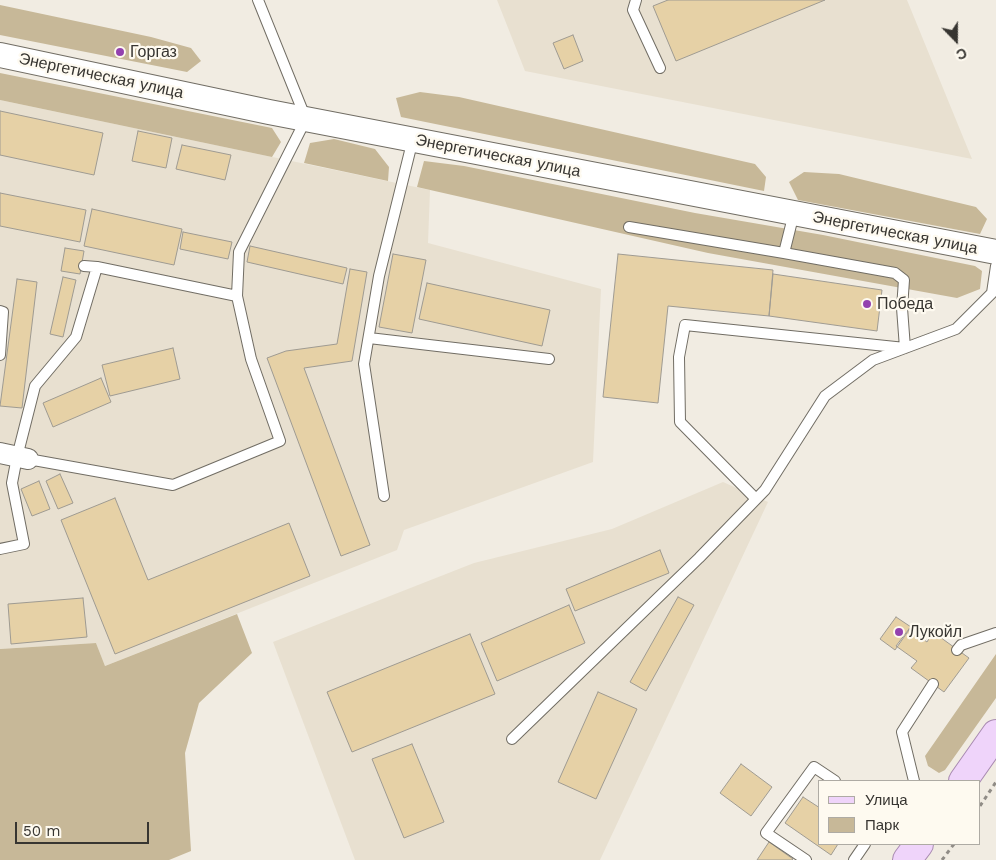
<!DOCTYPE html>
<meta charset="utf-8">
<style>
body{margin:0}
#map{position:relative;width:996px;height:860px;overflow:hidden;background:#f1ece2;font-family:"Work Sans",sans-serif}
canvas{display:block}
.legend{position:absolute;left:818px;top:780px;width:162px;height:65px;box-sizing:border-box;background:#fefaf0;border:1px solid #aeaba4;margin:0;padding:6px 9px;list-style:none;font-size:15px;color:#373531}
.legend li{display:flex;align-items:center;gap:10px;height:25px}
.legend b{width:25px;border:1px solid #aeaba4}
.north{position:absolute;left:931px;top:15px;width:50px;height:50px;-webkit-text-stroke:4px #fefaf0;paint-order:stroke;rotate:158deg;font-size:14px;font-weight:700;line-height:20px;text-align:center;color:#373531}
.north::after{content:'';display:block;margin:auto;width:18px;height:22px;background:#373531;clip-path:polygon(50% 0,100% 100%,50% 72%,0 100%)}
.scale{position:absolute;left:15px;top:822px;width:134px;height:22px;box-sizing:border-box;border:2px solid #373531;border-top:0;padding-left:6px;font-size:15px;line-height:18px;white-space:nowrap;color:#373531;-webkit-text-stroke:4px #fefaf0;paint-order:stroke}
</style>
<div id="map">
<canvas width="996" height="860"></canvas>
<ul class="legend">
<li><b style="height:6px;background:#efd4fa"></b>Улица</li>
<li><b style="height:14px;background:#c7b898"></b>Парк</li>
</ul>
<div class="north">С</div>
<div class="scale">50 m</div>
</div>
<script>
const c = document.querySelector('canvas').getContext('2d');
c.lineJoin = 'round';
function fill(path, color) { c.fillStyle = color; c.fill(path, 'evenodd'); }
const shape = rows => new Path2D(rows.map(r => 'M' + r).join(''));
function strokePath(path, color, width, dash) { c.strokeStyle = color; c.lineWidth = width; c.lineCap = dash ? 'butt' : 'round'; c.setLineDash(dash || []); c.stroke(path); }
function label(font, color, halo, rows, align = 'center') {
  c.font = font + ' "Work Sans",sans-serif'; c.lineWidth = 4.5; c.setLineDash([]); c.textBaseline = 'middle'; c.strokeStyle = halo; c.fillStyle = color; for (const [text, x, y, turn = 0] of rows) {
    c.save(); c.translate(x, y); c.rotate((+turn || 0) * Math.PI / 180); c.textAlign = isNaN(turn) ? turn : align; if (halo) c.strokeText(text, 0, 0); c.fillText(text, 0, 0); c.restore();
  }
}
fill(shape([
 [497,0,907,0,972,159,525,71],
 [0,100,430,190,428,243,601,289,593,462,404,530,397,550,105,666,96,643,0,649],
 [723,482,768,502,600,860,355,860,273,642,474,563,612,529]
]), '#e8e0d0');
fill(shape([
 [0,5,151,37,191,48,201,61,187,72,0,35],
 [0,73,272,128,281,142,272,157,0,100],
 [420,92,459,97,755,164,766,177,764,191,401,117,396,98],
 [334,139,375,149,389,167,388,181,304,163,310,143],
 [424,161,464,166,695,213,823,235,975,266,982,271,980,289,957,298,708,253,417,187],
 [804,172,839,174,976,207,987,219,980,234,798,200,789,182],
 [237,614,252,653,199,703,185,753,191,851,169,860,0,860,0,649,96,643,105,666],
 [996,654,996,698,945,770,939,773,928,766,925,756]
]), '#c7b898');
const building = shape([
 [668,0,825,0,676,61,653,6,668,0],
 [573,35,583,61,564,69,553,43,573,35],
 [0,111,103,133,94,175,0,155,0,111],
 [138,131,172,138,166,168,132,161,138,131],
 [182,145,231,155,225,180,176,169,182,145],
 [0,193,86,210,80,242,0,226,0,193],
 [92,209,182,229,174,265,84,246,92,209],
 [183,232,232,242,228,259,180,249,183,232],
 [250,246,347,268,343,284,247,262,250,246],
 [65,248,84,251,80,274,61,271,65,248],
 [393,254,426,260,412,333,379,327,393,254],
 [618,254,773,270,769,316,668,306,658,403,603,397,618,254],
 [350,269,367,272,352,361,304,368,370,545,341,556,267,358,286,351,337,344,350,269],
 [773,274,882,290,877,331,769,316,773,274],
 [63,277,76,280,63,337,50,334,63,277],
 [17,279,37,282,22,408,0,406,17,279],
 [427,283,550,310,542,346,419,319,427,283],
 [173,348,180,379,110,396,102,365,173,348],
 [101,378,111,402,53,427,43,403,101,378],
 [60,474,73,503,58,509,46,481,60,474],
 [39,481,50,509,32,516,21,489,39,481],
 [115,498,148,580,289,523,310,576,115,654,61,520,115,498],
 [660,550,669,573,575,611,566,589,660,550],
 [678,597,694,605,646,691,630,682,678,597],
 [83,598,87,637,11,644,8,604,83,598],
 [569,605,585,643,497,681,481,643,569,605],
 [896,617,911,627,895,650,880,639,896,617],
 [909,629,927,642,933,632,969,658,944,692,911,668,917,661,896,646,909,629],
 [470,634,495,694,352,752,327,692,470,634],
 [598,692,637,709,596,799,558,782,598,692],
 [412,744,444,822,404,838,372,759,412,744],
 [741,764,772,787,751,816,720,793,741,764],
 [803,797,820,808,820,844,838,844,831,855,785,823,803,797],
 [769,842,793,859,792,860,757,860,769,842]
]);
fill(building, '#e6d1a6');
strokePath(building, '#9f9b92', 1);
const service = shape([
 [636,0,633,10,660,68],
 [629,227,784,253,794,213],
 [84,266,97,267,237,296],
 [0,311,3,312,0,355],
 [369,338,549,359],
 [28,459,173,485,280,441,251,359,237,296,239,252,306,119,258,0],
 [384,496,364,364,379,276,413,139],
 [756,499,680,422,679,357,685,325,905,348,902,308,904,280,895,273,784,253],
 [0,549,24,544,12,483,17,457,35,386,76,337,97,267],
 [957,650,961,645,996,633],
 [512,739,699,558,765,490,825,396,873,360,956,329,992,293,996,266],
 [914,781,902,732,933,684],
 [806,860,766,833,814,767,835,781],
 [854,860,865,844]
]);
const minor = shape([
 [0,453,28,459]
]);
const tertiary = shape([
 [0,55,269,112,996,252]
]);
const primary = shape([
 [963,781,996,734],
 [907,860,919,844]
]);
strokePath(service, '#716d64', 12);
strokePath(minor, '#716d64', 22);
strokePath(tertiary, '#716d64', 26);
strokePath(primary, '#a88ab1', 30);
strokePath(shape([
 [980,806,996,782],
 [942,860,954,844]
]), '#908c86', 3, [4, 4]);
strokePath(service, '#fff', 10);
strokePath(minor, '#fff', 20);
strokePath(tertiary, '#fff', 24);
strokePath(primary, '#efd4fa', 28);
for (const [x, y, r, color] of [
 [120,52,5,"#9341af"],
 [867,304,5,"#9341af"],
 [899,632,5,"#9341af"]
]) { const dot = new Path2D(); dot.arc(x, y, r, 0, 2 * Math.PI); c.fillStyle = color; c.fill(dot); strokePath(dot, '#fefaf0', 2); }
label('16px', '#373531', '#fefaf0', [
 ["Горгаз",130,52],
 ["Победа",877,304],
 ["Лукойл",909,632]
], 'left');
label('16px', '#373531', '#fefaf0', [
 ["Энергетическая улица",101,76,12],
 ["Энергетическая улица",498,156,11],
 ["Энергетическая улица",895,233,11]
]);
</script>
